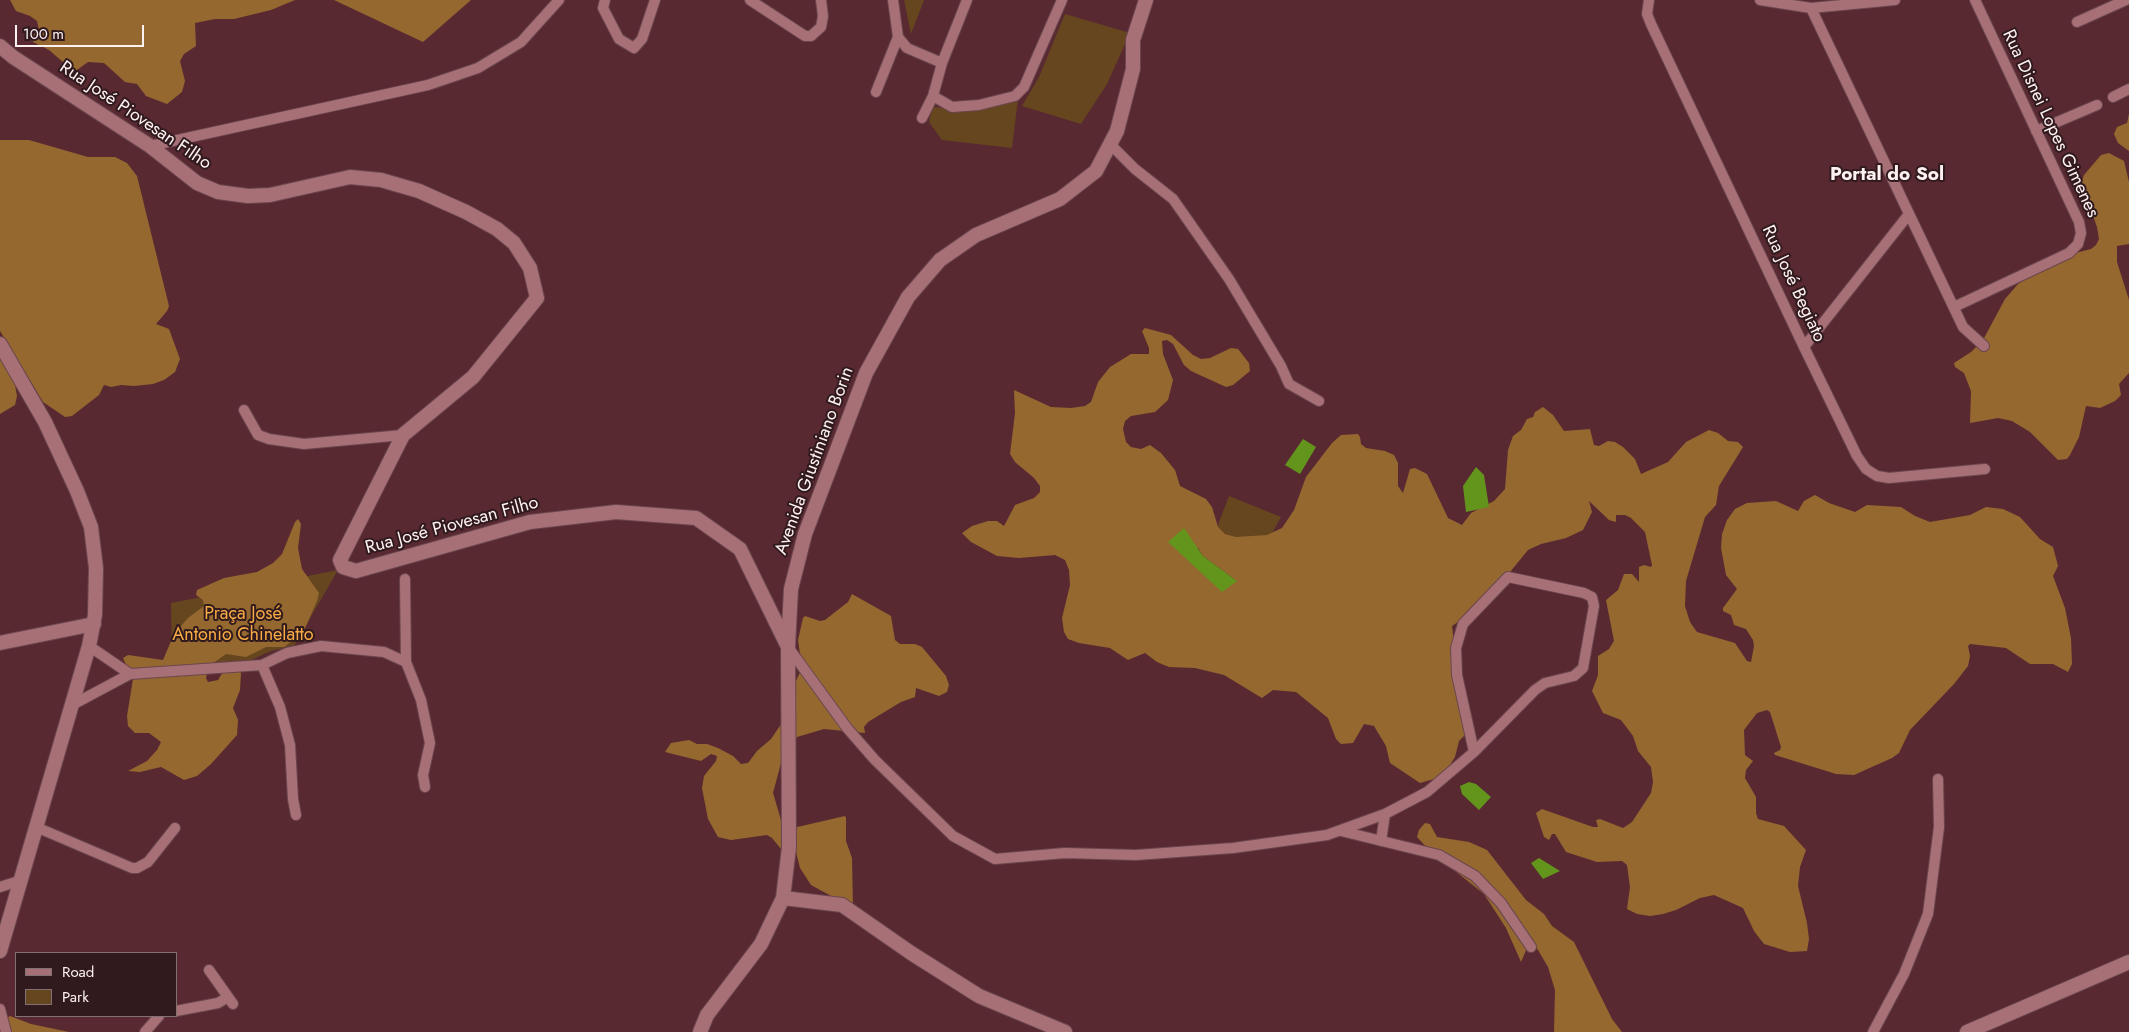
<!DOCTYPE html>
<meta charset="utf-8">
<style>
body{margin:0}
#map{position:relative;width:2129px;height:1032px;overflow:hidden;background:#592932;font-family:Jost,sans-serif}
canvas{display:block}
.legend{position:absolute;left:15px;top:952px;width:162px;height:65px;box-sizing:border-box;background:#301a1e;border:1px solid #827073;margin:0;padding:6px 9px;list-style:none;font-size:15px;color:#fef1f2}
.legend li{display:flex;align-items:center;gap:10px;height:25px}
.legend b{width:25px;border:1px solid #827073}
.scale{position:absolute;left:15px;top:25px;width:129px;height:22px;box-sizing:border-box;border:2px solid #fef1f2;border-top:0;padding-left:6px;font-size:15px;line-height:18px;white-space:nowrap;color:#fef1f2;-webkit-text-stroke:4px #301a1e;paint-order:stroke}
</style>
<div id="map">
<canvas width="2129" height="1032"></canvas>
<ul class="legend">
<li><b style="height:6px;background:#a77077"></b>Road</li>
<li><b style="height:14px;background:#66461e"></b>Park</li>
</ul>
<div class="scale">100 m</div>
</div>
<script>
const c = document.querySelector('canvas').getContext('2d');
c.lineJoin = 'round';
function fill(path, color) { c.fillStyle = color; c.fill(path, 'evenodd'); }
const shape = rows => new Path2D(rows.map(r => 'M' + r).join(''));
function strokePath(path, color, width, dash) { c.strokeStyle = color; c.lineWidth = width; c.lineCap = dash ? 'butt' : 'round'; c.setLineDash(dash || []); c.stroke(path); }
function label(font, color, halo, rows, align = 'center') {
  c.font = font + ' Jost,sans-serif'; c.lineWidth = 4; c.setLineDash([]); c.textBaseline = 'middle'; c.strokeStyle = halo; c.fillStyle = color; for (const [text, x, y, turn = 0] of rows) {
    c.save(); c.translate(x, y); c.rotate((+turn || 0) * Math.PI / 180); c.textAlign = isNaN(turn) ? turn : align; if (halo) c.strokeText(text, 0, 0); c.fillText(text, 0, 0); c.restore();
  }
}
fill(shape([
 [904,0,924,0,911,34],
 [1065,14,1130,33,1107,84,1081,124,1022,106,1039,77],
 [1018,99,1012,148,942,140,929,122,932,108,936,107,958,111],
 [1229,496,1281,517,1263,549,1216,530],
 [338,570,294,646,271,651,251,660,172,667,171,603]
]), '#66461e');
fill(shape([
 [10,0,295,0,271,10,234,19,215,19,195,23,196,46,184,54,180,61,185,81,182,92,167,104,146,96,137,84,125,82,104,63,88,62,77,70,71,69,49,50,33,42,32,36,39,30,37,21,30,16,16,11],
 [334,0,471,0,423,42],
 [2129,114,2129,151,2118,143,2114,134,2117,127,2127,123],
 [0,140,29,140,88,157,115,157,127,163,137,176,169,306,167,311,156,324,169,329,180,359,175,372,164,380,153,384,134,386,121,385,111,387,104,385,99,395,72,416,65,417,43,402,0,331],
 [2109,153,2124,161,2129,182,2129,244,2117,246,2117,262,2129,300,2129,373,2119,384,2121,395,2115,401,2100,408,2086,406,2079,437,2070,455,2067,459,2058,460,2030,432,2012,421,1998,418,1970,423,1971,391,1964,373,1955,367,1954,363,1971,352,1983,340,2005,299,2018,284,2056,258,2091,249,2096,245,2099,239,2097,227,2091,210,2081,194,2080,187,2084,175,2101,155],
 [1145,328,1171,335,1193,355,1201,359,1210,358,1231,348,1238,349,1249,363,1250,371,1233,385,1226,387,1191,371,1184,365,1173,344,1167,340,1162,341,1163,354,1173,380,1168,400,1155,412,1131,416,1125,421,1123,429,1126,442,1131,447,1141,449,1150,445,1161,453,1175,470,1180,486,1206,499,1212,507,1218,527,1225,534,1236,537,1267,535,1282,528,1294,510,1306,477,1332,443,1341,435,1358,434,1360,437,1361,444,1366,448,1385,451,1394,455,1398,463,1398,486,1403,493,1410,469,1415,468,1427,474,1448,518,1462,525,1471,513,1494,501,1505,489,1508,450,1513,436,1521,430,1527,419,1533,417,1535,412,1543,407,1553,415,1564,431,1590,429,1594,445,1599,446,1608,441,1615,442,1623,447,1635,459,1641,474,1668,462,1686,442,1709,430,1718,433,1728,441,1738,442,1743,447,1719,486,1716,505,1705,517,1686,581,1685,606,1690,622,1697,632,1735,643,1747,661,1751,662,1754,646,1753,640,1746,629,1734,625,1731,615,1723,611,1723,608,1737,589,1726,575,1721,548,1722,534,1727,520,1735,509,1747,503,1776,501,1798,511,1804,501,1815,495,1829,503,1855,512,1867,505,1901,507,1915,516,1930,522,1970,515,1986,507,2003,509,2020,517,2040,539,2053,547,2058,566,2053,576,2065,608,2071,638,2072,664,2068,672,2053,664,2030,664,2006,648,1970,644,1968,646,1970,656,1968,666,1954,684,1910,730,1899,753,1892,758,1854,775,1836,774,1775,755,1774,753,1780,750,1781,747,1770,712,1767,710,1757,713,1744,730,1745,755,1753,761,1746,770,1745,778,1756,797,1756,813,1758,819,1784,826,1806,850,1800,867,1798,886,1807,923,1809,939,1807,951,1790,952,1764,944,1754,931,1743,908,1714,895,1700,898,1676,910,1663,914,1650,916,1637,914,1627,909,1630,887,1627,865,1622,861,1597,862,1566,852,1555,834,1552,834,1549,840,1544,837,1536,813,1542,809,1593,827,1598,827,1596,820,1600,819,1623,828,1632,822,1651,793,1653,782,1651,767,1638,751,1633,736,1621,720,1603,713,1592,691,1598,675,1598,656,1609,649,1614,641,1606,600,1618,590,1624,574,1632,574,1639,582,1639,567,1644,565,1651,567,1652,565,1645,532,1631,518,1625,515,1616,515,1616,522,1609,520,1589,501,1592,512,1583,530,1566,538,1541,544,1528,550,1488,599,1470,609,1461,620,1452,626,1465,735,1459,741,1455,757,1448,768,1434,779,1420,783,1390,763,1386,746,1374,726,1364,724,1353,743,1341,744,1336,739,1328,718,1296,692,1273,690,1262,698,1224,675,1195,668,1169,667,1157,662,1145,653,1128,660,1110,648,1079,643,1068,639,1064,632,1062,618,1070,585,1069,570,1065,560,1055,555,1019,558,997,556,971,542,962,533,972,526,988,521,997,521,1004,526,1015,505,1034,498,1040,492,1040,486,1034,478,1015,462,1010,454,1015,413,1014,390,1051,407,1071,408,1085,406,1091,402,1098,382,1110,367,1131,354,1149,354,1149,348,1142,331],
 [1169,542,1198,548,1203,556,1237,581],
 [0,351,15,385,17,396,15,405,0,414],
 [298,519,301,524,298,548,302,569,319,593,317,601,303,633,284,647,266,647,246,657,226,654,209,666,206,678,208,682,218,680,224,670,236,667,241,673,240,690,233,708,238,720,237,735,211,764,197,776,184,780,161,767,140,772,128,771,147,761,157,750,161,742,149,733,135,733,128,726,127,716,133,679,123,658,128,655,163,660,174,634,188,618,204,606,203,600,196,595,197,590,224,578,257,572,273,563,282,554,295,522],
 [852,594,891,616,895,640,900,644,915,644,922,647,946,676,949,685,947,692,939,696,916,688,915,697,901,702,868,722,864,727,865,733,824,729,797,737,781,763,773,793,781,820,793,828,845,816,846,818,846,841,852,858,853,908,811,885,800,868,794,844,786,855,772,838,767,835,731,840,718,837,708,819,702,788,704,776,716,761,717,756,711,754,701,761,665,752,671,743,689,740,697,744,707,744,718,748,733,756,741,764,748,763,757,751,771,739,786,717,788,698,802,668,798,640,803,618,805,616,820,621,825,620,848,602],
 [1425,823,1430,824,1437,837,1469,842,1487,850,1526,900,1544,914,1552,926,1574,942,1612,1019,1622,1032,1554,1032,1555,990,1548,967,1538,950,1530,941,1521,962,1506,928,1484,894,1430,851,1417,837,1419,830],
 [10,1016,31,1024,69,1032,11,1032,9,1026,3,1020]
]), '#956830');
fill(shape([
 [1303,439,1316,447,1300,474,1285,465],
 [1476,467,1484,475,1489,507,1466,512,1463,486],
 [1184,528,1203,556,1237,581,1222,592,1168,542],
 [1469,782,1476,784,1491,797,1479,810,1462,794,1460,786],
 [1539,858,1560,871,1543,879,1531,863]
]), '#63941c');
const street = shape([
 [605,0,603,8,619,39,634,48,642,39,655,0],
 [750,0,805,36,811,36,821,27,823,16,821,0],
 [1649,0,1647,14,1651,24,1804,347,1857,456,1866,469,1877,476,1889,478,1985,469],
 [1760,0,1811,8,1895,0],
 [1811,8,1963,327,1984,346],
 [2077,22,2126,0],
 [898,37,907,48,942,63],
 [876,92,898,37,893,0],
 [933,96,952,107,979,105,1015,96,1024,87,1062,0],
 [2113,97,2129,89],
 [922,118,933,96,942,63,967,0],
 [2036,131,2097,105],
 [1111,145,1135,169,1173,199,1229,279,1281,366,1289,384,1319,401],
 [150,146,428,85,478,68,521,42,559,0],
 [1954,307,2069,253,2078,244,2081,233,2079,222,1975,0],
 [1804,347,1909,214],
 [244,410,258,435,269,439,304,444,403,435],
 [405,579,406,662,421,700,430,743,423,775,425,787],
 [89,646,130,674],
 [788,647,847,728,875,760,953,836,995,859,1065,853,1136,855,1233,848,1327,835,1385,814,1427,792,1474,752,1535,690,1545,683,1574,676,1583,668,1594,606,1592,597,1584,593,1508,577,1463,624,1456,648,1457,675,1474,752],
 [262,665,280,707,290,745,293,799,296,815],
 [72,705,130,674,262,665,287,653,321,646,384,652,406,662],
 [36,827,132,868,137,868,148,862,175,828],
 [1341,831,1439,855,1475,876,1501,903,1531,947],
 [1381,841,1385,814],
 [0,887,19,881],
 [209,970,233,1004],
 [0,1009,6,1032],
 [176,1011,218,1003,228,997],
 [145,1032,159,1016],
 [1873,1032,1904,974,1928,914,1939,827,1938,779]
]);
const secondary = shape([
 [0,46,13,57,150,146,197,183,218,192,248,196,270,195,350,177,381,180,419,191,466,212,497,229,514,243,530,268,537,298,473,377,403,435,340,560,343,567,356,571,530,522,616,512,696,518,740,549,788,647],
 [0,344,45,422,77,491,91,527,96,568,95,615,89,646,0,951],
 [0,643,94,624],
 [783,898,842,905,911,953,979,996,1065,1032],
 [700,1032,707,1015,761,944,783,898,789,847,788,647,791,589,805,534,866,373,908,297,940,260,976,235,1060,199,1096,171,1117,131,1133,69,1133,40,1146,0],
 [1967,1032,2129,962]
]);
strokePath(street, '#6b464e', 12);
strokePath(secondary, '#6b464e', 16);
strokePath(street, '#a77077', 10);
strokePath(secondary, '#a77077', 14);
label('18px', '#fef1f2', '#301a1e', [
 ["Rua José Piovesan Filho",135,116,34],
 ["Rua Disnei Lopes Gimenes",2050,124,65],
 ["Rua José Begiato",1793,284,65],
 ["Avenida Giustiniano Borin",815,461,-70],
 ["Rua José Piovesan Filho",452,526,-15]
]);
label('18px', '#f9ac45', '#301a1e', [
 ["Praça José",243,615],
 ["Antonio Chinelatto",243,636]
]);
label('bold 19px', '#fef1f2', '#301a1e', [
 ["Portal do Sol",1887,175]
]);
</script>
